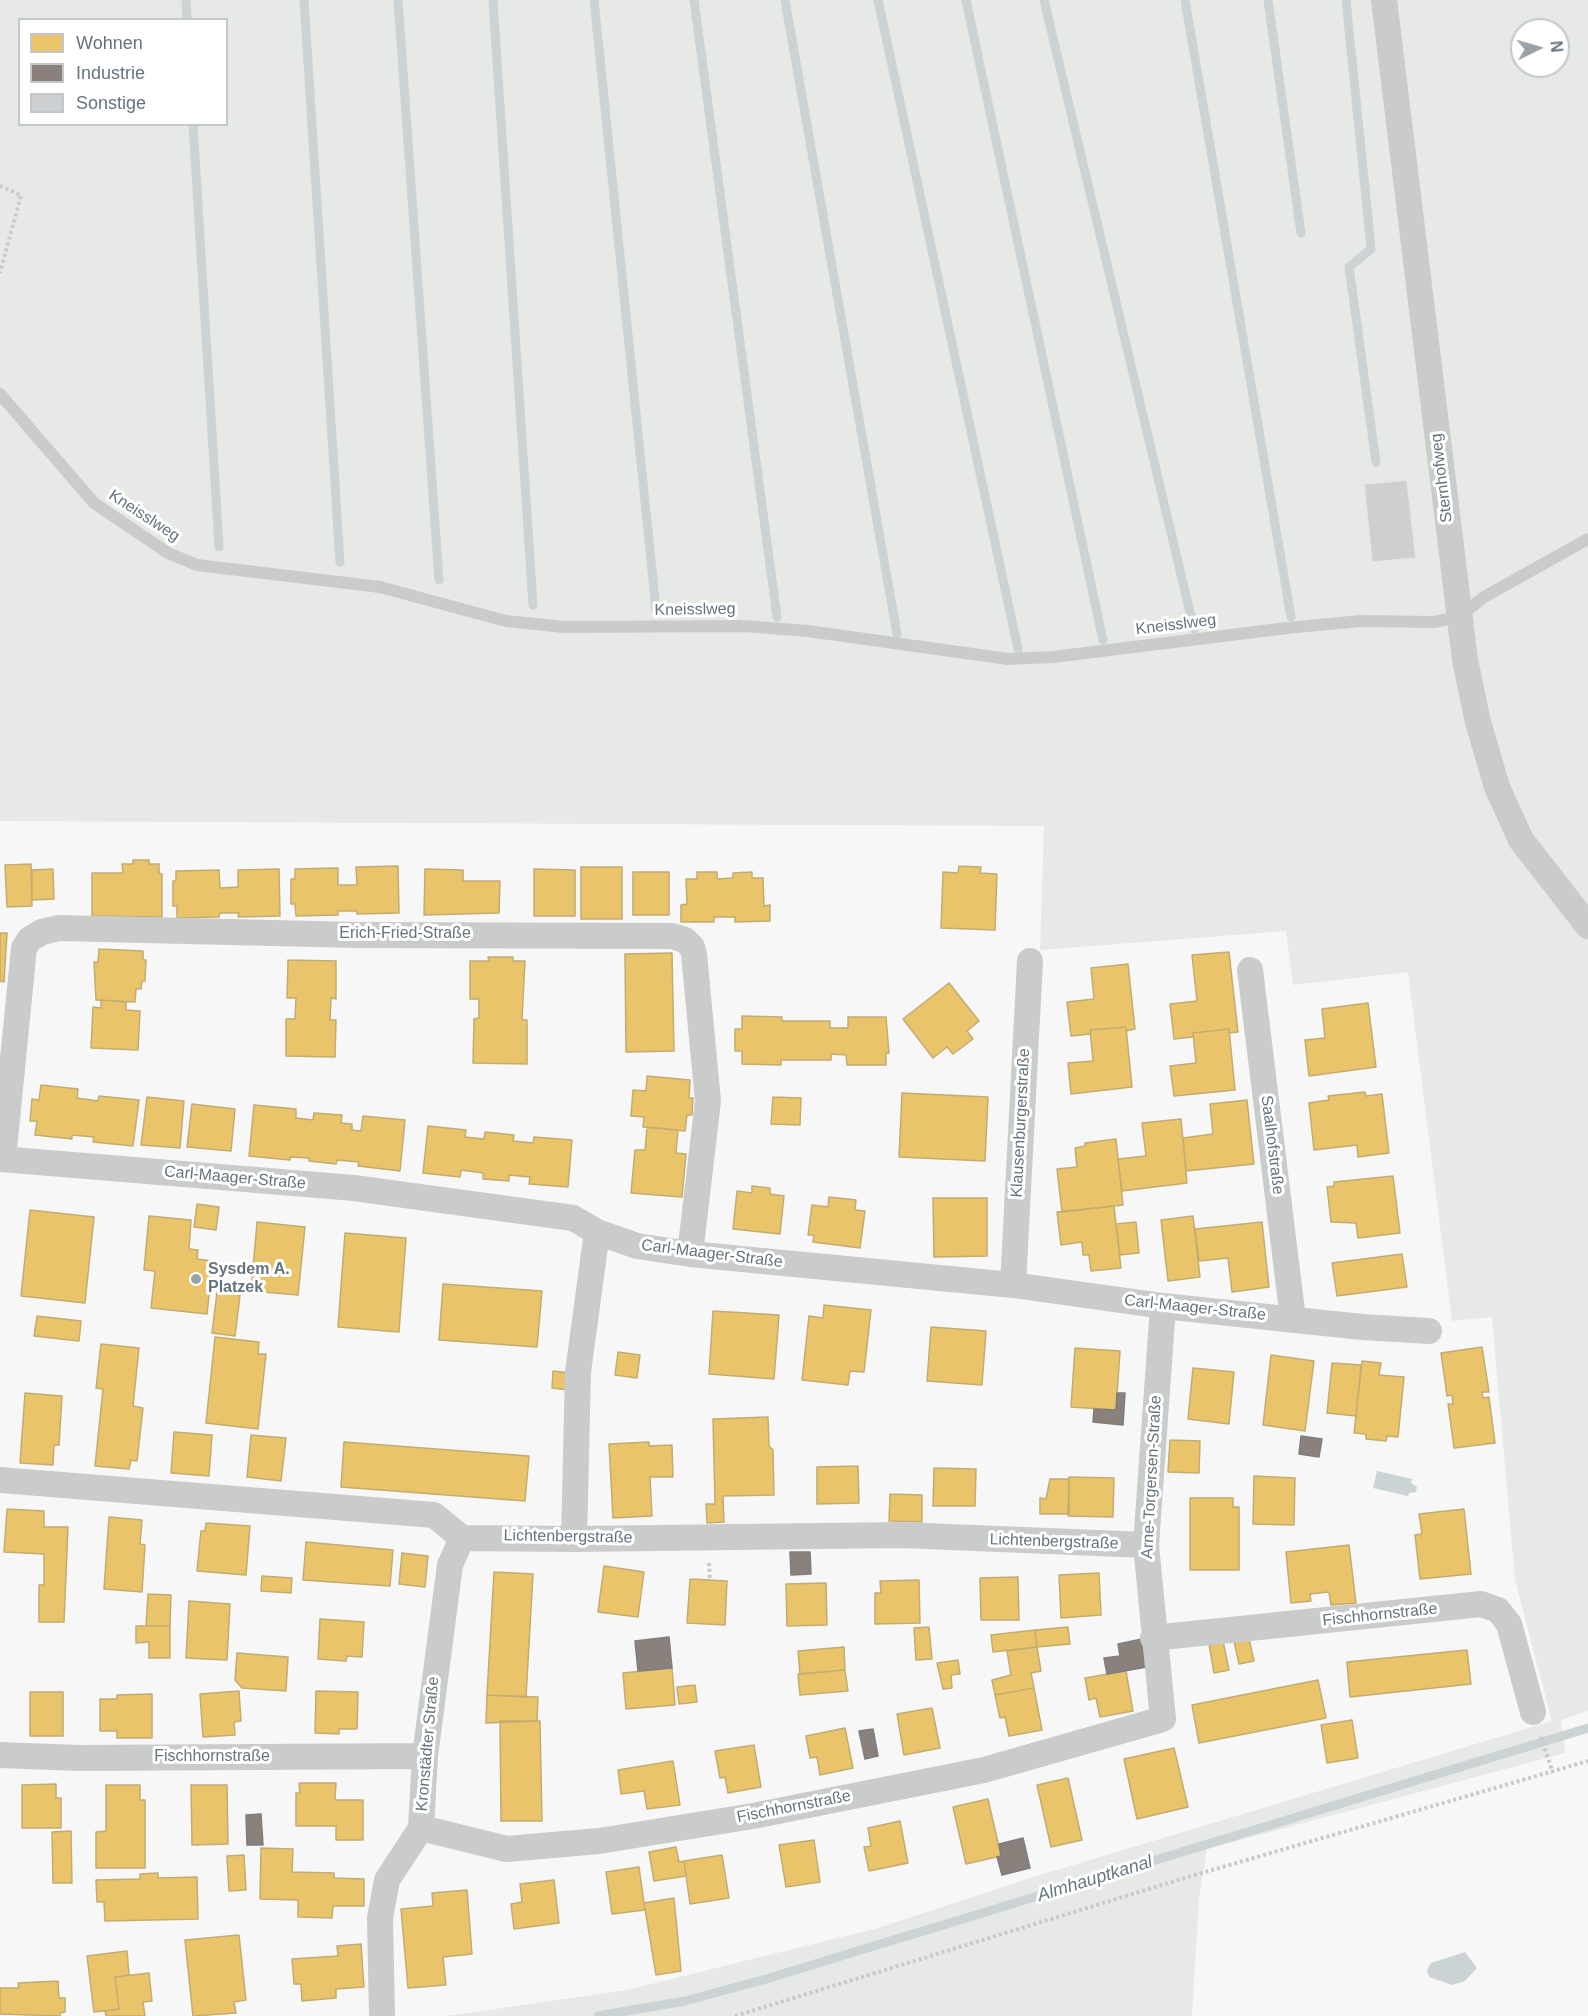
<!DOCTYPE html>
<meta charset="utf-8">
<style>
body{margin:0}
#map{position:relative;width:1588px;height:2016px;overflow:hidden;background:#f7f7f7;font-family:Helvetica,sans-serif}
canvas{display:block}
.legend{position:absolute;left:18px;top:18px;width:210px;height:108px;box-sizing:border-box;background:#fff;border:2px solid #c2c7cb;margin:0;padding:8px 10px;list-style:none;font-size:18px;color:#66747e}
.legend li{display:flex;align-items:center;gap:12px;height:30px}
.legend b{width:30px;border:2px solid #c2c7cb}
.north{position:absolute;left:1510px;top:18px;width:60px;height:60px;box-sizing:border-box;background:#fff;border:2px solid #c2c7cb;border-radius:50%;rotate:85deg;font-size:16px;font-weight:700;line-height:24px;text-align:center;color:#66747e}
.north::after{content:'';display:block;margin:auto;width:21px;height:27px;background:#99a2a8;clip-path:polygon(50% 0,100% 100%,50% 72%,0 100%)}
</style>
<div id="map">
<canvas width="1588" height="2016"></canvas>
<ul class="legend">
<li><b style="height:16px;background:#e9c46a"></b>Wohnen</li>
<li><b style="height:16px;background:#8a817c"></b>Industrie</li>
<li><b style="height:16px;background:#cecfd0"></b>Sonstige</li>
</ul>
<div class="north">N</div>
</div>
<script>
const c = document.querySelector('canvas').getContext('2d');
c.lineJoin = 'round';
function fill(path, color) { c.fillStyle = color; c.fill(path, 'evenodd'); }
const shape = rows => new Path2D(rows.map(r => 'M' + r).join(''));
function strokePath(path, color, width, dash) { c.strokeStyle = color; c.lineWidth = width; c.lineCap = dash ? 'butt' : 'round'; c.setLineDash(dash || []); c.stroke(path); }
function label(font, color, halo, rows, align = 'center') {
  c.font = font + ' Helvetica,sans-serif'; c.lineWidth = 6; c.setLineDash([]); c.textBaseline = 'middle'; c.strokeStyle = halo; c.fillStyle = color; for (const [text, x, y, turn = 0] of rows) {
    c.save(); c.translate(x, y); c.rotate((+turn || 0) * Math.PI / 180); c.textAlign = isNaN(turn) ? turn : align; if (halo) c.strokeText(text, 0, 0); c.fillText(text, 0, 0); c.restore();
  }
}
fill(shape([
 [0,0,1588,0,1588,1711,1561,1720,1565,1753,1207,1849,1199,1899,1192,2016,447,2016,627,1990,878,1928,1027,1879,1552,1721,1515,1580,1492,1317,1452,1321,1408,972,1293,985,1286,931,1040,950,1044,826,0,821],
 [20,20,226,20,226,124,20,124],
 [1522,30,1558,30,1558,66,1522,66]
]), '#e6e9e5');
fill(shape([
 [1377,1471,1412,1479,1411,1483,1417,1487,1416,1492,1409,1493,1408,1496,1373,1488],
 [1465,1952,1477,1968,1465,1981,1452,1985,1429,1977,1427,1970,1431,1963]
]), '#ccd3d5');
const homes = shape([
 [133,860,149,860,149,864,159,864,159,873,162,874,162,917,92,916,92,873,123,873,122,864,133,864,133,860],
 [31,864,32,906,7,907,5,865,31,864],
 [398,866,399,913,357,914,357,911,338,911,338,915,296,916,295,904,291,904,291,879,295,879,295,869,338,868,338,885,357,885,356,867,398,866],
 [959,866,981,867,980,873,997,874,995,930,941,928,943,872,958,873,959,866],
 [581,867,622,867,622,919,581,919,581,867],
 [53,869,54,899,32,900,32,870,53,869],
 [279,869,280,916,238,917,239,913,220,913,219,917,177,918,177,906,173,906,173,881,176,881,176,871,219,870,220,888,238,887,238,870,279,869],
 [425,869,463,870,463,881,500,881,499,913,424,915,425,869],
 [534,869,575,870,575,916,534,916,534,869],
 [633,872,669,872,669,915,633,915,633,872],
 [697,872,717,872,717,879,733,878,733,873,752,872,752,878,763,878,764,906,770,905,770,921,735,922,735,917,714,917,714,922,681,922,681,905,687,904,686,879,697,879,697,872],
 [0,933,7,933,4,982,0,981,0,933],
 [99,949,143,951,143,960,146,960,145,981,142,981,141,989,136,989,135,1002,96,1000,94,962,98,962,99,949],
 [1229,952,1238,1032,1229,1033,1229,1029,1193,1033,1193,1037,1174,1039,1170,1004,1197,1001,1192,955,1229,952],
 [672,953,674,1051,626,1052,625,954,672,953],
 [488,957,513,957,513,961,525,961,522,1020,527,1020,527,1064,473,1063,474,1019,479,1018,479,999,470,999,470,961,489,961,488,957],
 [288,960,336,961,336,999,331,998,330,1020,336,1020,335,1057,286,1056,286,1019,295,1019,296,998,287,998,288,960],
 [1128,964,1135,1029,1126,1031,1126,1027,1090,1030,1090,1034,1071,1036,1067,1002,1094,999,1091,968,1128,964],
 [949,983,979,1021,967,1031,973,1039,953,1054,947,1047,933,1058,903,1019,949,983],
 [101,1000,126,1002,126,1010,140,1011,138,1050,91,1048,93,1007,101,1008,101,1000],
 [1368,1003,1376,1067,1309,1076,1305,1040,1325,1038,1322,1009,1368,1003],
 [742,1016,782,1017,782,1021,830,1021,830,1028,848,1028,848,1017,886,1017,889,1053,886,1053,886,1065,847,1065,846,1055,831,1054,831,1060,781,1060,781,1065,742,1064,742,1051,735,1051,735,1029,742,1029,742,1016],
 [1126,1027,1132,1087,1071,1094,1068,1063,1093,1061,1090,1030,1126,1027],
 [1229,1029,1235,1090,1174,1096,1170,1066,1196,1063,1193,1033,1229,1029],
 [647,1076,690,1080,689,1098,693,1098,692,1115,687,1115,685,1131,643,1127,644,1117,631,1116,633,1090,646,1091,647,1076],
 [41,1085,78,1089,77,1098,98,1101,99,1096,139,1100,133,1146,93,1142,94,1137,72,1135,72,1139,35,1135,37,1121,30,1121,32,1099,39,1100,41,1085],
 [1365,1092,1366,1096,1382,1094,1389,1153,1358,1157,1357,1145,1314,1150,1309,1103,1329,1100,1328,1096,1365,1092],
 [902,1093,988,1097,985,1161,899,1157,902,1093],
 [147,1097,184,1101,180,1148,141,1145,147,1097],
 [773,1097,801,1098,800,1125,771,1124,773,1097],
 [1247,1100,1254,1164,1186,1171,1183,1138,1213,1134,1210,1104,1247,1100],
 [192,1104,235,1109,231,1151,187,1147,192,1104],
 [254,1105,296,1109,296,1118,313,1120,314,1113,342,1115,341,1123,352,1124,352,1130,361,1131,363,1116,405,1120,400,1171,358,1166,359,1162,337,1160,336,1164,309,1161,309,1158,290,1157,290,1160,249,1156,254,1105],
 [1181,1119,1187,1183,1122,1191,1118,1159,1146,1156,1142,1123,1181,1119],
 [428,1126,466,1130,465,1137,484,1139,485,1132,514,1135,513,1141,533,1143,534,1137,572,1140,568,1187,529,1184,530,1177,509,1175,509,1181,483,1179,483,1173,461,1170,460,1177,423,1173,428,1126],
 [647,1127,678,1130,676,1153,686,1154,682,1197,631,1193,635,1150,645,1150,647,1127],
 [1116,1139,1123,1205,1062,1212,1057,1169,1077,1167,1075,1148,1085,1146,1085,1143,1116,1139],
 [1393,1176,1400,1233,1358,1238,1356,1223,1331,1222,1327,1187,1334,1186,1334,1182,1393,1176],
 [752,1186,770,1188,770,1194,784,1196,780,1234,733,1229,737,1191,752,1193,752,1186],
 [829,1197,856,1200,855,1210,865,1211,860,1248,813,1242,814,1235,808,1235,812,1205,828,1207,829,1197],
 [933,1198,987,1198,987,1256,934,1257,933,1198],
 [197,1204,219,1207,216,1230,194,1227,197,1204],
 [1114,1206,1121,1268,1091,1271,1089,1255,1083,1255,1082,1242,1061,1245,1057,1212,1114,1206],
 [30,1210,94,1217,85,1303,21,1296,30,1210],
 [149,1216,191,1220,189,1249,198,1250,197,1259,213,1261,207,1314,151,1308,155,1271,144,1270,149,1216],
 [1193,1216,1200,1277,1168,1281,1161,1220,1193,1216],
 [257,1222,305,1227,298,1295,251,1291,257,1222],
 [1136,1222,1139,1253,1120,1255,1116,1224,1136,1222],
 [1262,1222,1269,1287,1232,1292,1228,1258,1199,1261,1195,1229,1262,1222],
 [345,1233,406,1238,399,1332,338,1327,345,1233],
 [1402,1254,1407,1287,1337,1296,1332,1263,1402,1254],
 [443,1284,542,1291,537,1347,439,1340,443,1284],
 [217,1292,240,1295,235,1336,212,1333,217,1292],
 [824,1305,871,1310,864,1372,850,1371,848,1385,802,1380,809,1316,823,1318,824,1305],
 [713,1311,779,1315,774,1379,709,1374,713,1311],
 [37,1316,81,1321,79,1341,34,1336,37,1316],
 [931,1327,986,1331,982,1385,927,1381,931,1327],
 [215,1337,259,1342,258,1354,266,1354,258,1429,206,1423,215,1337],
 [101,1344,139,1348,133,1406,143,1408,137,1461,131,1460,129,1469,95,1466,103,1389,96,1388,101,1344],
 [1482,1347,1489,1392,1482,1392,1483,1398,1489,1397,1495,1443,1454,1448,1448,1404,1453,1404,1452,1395,1447,1396,1441,1353,1482,1347],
 [1075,1348,1120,1351,1116,1410,1071,1407,1075,1348],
 [618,1352,640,1355,637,1378,615,1375,618,1352],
 [1271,1355,1314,1361,1305,1431,1263,1425,1271,1355],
 [1362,1361,1381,1363,1379,1375,1404,1377,1398,1437,1387,1436,1386,1441,1366,1439,1366,1434,1354,1433,1362,1361],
 [1332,1363,1361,1365,1356,1416,1327,1413,1332,1363],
 [1193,1368,1234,1372,1229,1424,1188,1419,1193,1368],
 [553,1371,570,1373,568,1390,552,1388,553,1371],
 [25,1393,62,1396,59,1445,54,1445,53,1465,20,1463,25,1393],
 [768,1417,769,1446,773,1450,774,1495,723,1496,724,1522,707,1523,706,1504,715,1504,713,1419,768,1417],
 [174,1432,212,1435,209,1476,171,1473,174,1432],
 [251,1435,286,1438,281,1481,247,1477,251,1435],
 [1170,1440,1200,1441,1199,1473,1168,1472,1170,1440],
 [344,1442,529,1456,525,1501,341,1487,344,1442],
 [649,1442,649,1446,672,1445,673,1477,650,1477,652,1516,613,1518,609,1444,649,1442],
 [858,1466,859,1503,817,1504,817,1467,858,1466],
 [934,1468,976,1469,975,1506,933,1506,934,1468],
 [1254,1476,1295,1478,1294,1525,1253,1524,1254,1476],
 [1069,1477,1114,1478,1113,1517,1068,1516,1069,1477],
 [1050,1479,1069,1479,1069,1514,1040,1514,1040,1498,1046,1499,1050,1479],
 [890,1494,922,1495,922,1522,889,1521,890,1494],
 [1190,1498,1233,1498,1233,1507,1239,1507,1239,1570,1190,1570,1190,1498],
 [7,1509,44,1511,44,1527,68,1527,64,1622,39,1622,39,1585,44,1585,44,1554,4,1552,7,1509],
 [1464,1509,1471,1574,1420,1579,1415,1535,1422,1534,1419,1514,1464,1509],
 [109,1517,142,1520,140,1544,145,1545,142,1592,104,1589,109,1517],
 [206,1523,250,1526,246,1575,197,1571,201,1531,205,1531,206,1523],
 [306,1542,393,1550,390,1586,303,1580,306,1542],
 [1349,1545,1356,1603,1331,1605,1329,1592,1310,1594,1311,1601,1291,1603,1286,1552,1349,1545],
 [402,1553,428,1556,425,1587,399,1584,402,1553],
 [604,1566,644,1572,638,1617,598,1612,604,1566],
 [494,1572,533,1574,526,1697,487,1695,494,1572],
 [1099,1573,1101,1615,1061,1618,1059,1575,1099,1573],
 [262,1576,292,1578,291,1593,261,1591,262,1576],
 [1018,1577,1019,1620,981,1620,980,1578,1018,1577],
 [690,1579,727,1581,725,1625,687,1623,690,1579],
 [919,1580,920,1623,875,1624,875,1593,881,1593,880,1581,919,1580],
 [826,1583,827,1625,787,1626,786,1584,826,1583],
 [148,1594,171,1595,170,1626,146,1626,148,1594],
 [189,1601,230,1604,227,1660,186,1658,189,1601],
 [320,1619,364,1622,362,1657,347,1656,346,1661,318,1659,320,1619],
 [136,1626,170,1626,170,1658,149,1658,149,1642,136,1643,136,1626],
 [929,1627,932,1659,916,1660,914,1628,929,1627],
 [1068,1627,1070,1644,1037,1647,1035,1630,1068,1627],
 [1035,1630,1037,1647,993,1652,991,1635,1035,1630],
 [1249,1639,1254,1661,1239,1664,1234,1641,1249,1639],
 [1223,1641,1229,1670,1214,1673,1209,1644,1223,1641],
 [844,1647,845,1670,800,1674,798,1651,844,1647],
 [1037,1647,1041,1671,1031,1673,1034,1688,995,1695,992,1680,1011,1675,1007,1651,1037,1647],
 [1467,1650,1471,1684,1350,1697,1347,1662,1467,1650],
 [237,1653,288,1657,286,1691,242,1688,235,1680,237,1653],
 [958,1660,960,1674,951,1675,952,1688,943,1689,937,1663,958,1660],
 [672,1668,675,1705,626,1709,623,1673,672,1668],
 [845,1670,848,1691,800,1695,798,1674,845,1670],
 [1126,1671,1133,1711,1100,1717,1096,1698,1089,1700,1085,1678,1126,1671],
 [1318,1680,1326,1718,1199,1743,1192,1705,1318,1680],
 [695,1685,697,1702,679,1704,677,1687,695,1685],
 [1034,1688,1042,1730,1009,1736,1005,1717,1000,1718,995,1695,1034,1688],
 [239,1691,241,1721,234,1722,235,1735,203,1737,200,1694,239,1691],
 [316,1691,358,1692,357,1729,339,1729,339,1734,315,1733,316,1691],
 [30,1692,63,1692,63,1736,30,1736,30,1692],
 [152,1694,152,1738,117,1738,117,1731,100,1731,100,1699,117,1699,117,1695,152,1694],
 [487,1695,538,1697,537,1721,486,1723,487,1695],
 [932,1708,940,1748,904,1755,897,1714,932,1708],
 [1352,1720,1358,1758,1327,1763,1321,1725,1352,1720],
 [500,1721,540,1721,542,1821,501,1821,500,1721],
 [845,1728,853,1768,820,1775,817,1757,810,1758,806,1736,845,1728],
 [754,1745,761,1787,728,1793,725,1777,720,1778,715,1751,754,1745],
 [1174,1748,1188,1807,1137,1819,1124,1759,1174,1748],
 [673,1761,680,1805,647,1809,644,1791,621,1794,618,1770,673,1761],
 [1068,1778,1082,1840,1051,1847,1037,1785,1068,1778],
 [299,1783,336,1783,335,1800,363,1800,363,1840,336,1840,336,1826,296,1826,296,1793,300,1793,299,1783],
 [56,1784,56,1798,61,1798,61,1828,22,1828,22,1785,56,1784],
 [106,1785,140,1785,140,1800,145,1800,145,1868,96,1868,96,1832,106,1831,106,1785],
 [191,1785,227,1785,228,1844,192,1845,191,1785],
 [988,1799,1001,1856,966,1864,953,1807,988,1799],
 [900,1821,908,1863,869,1871,864,1847,871,1846,868,1828,900,1821],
 [71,1831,72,1883,53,1883,52,1832,71,1831],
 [814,1840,820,1882,786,1887,779,1845,814,1840],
 [676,1847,679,1862,684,1861,686,1876,654,1881,649,1852,676,1847],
 [261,1848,293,1849,292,1872,334,1873,334,1878,364,1879,364,1906,333,1906,332,1918,298,1917,298,1900,260,1899,261,1848],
 [244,1855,246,1890,229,1891,227,1856,244,1855],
 [722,1855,729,1898,690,1904,684,1861,722,1855],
 [639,1867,645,1910,612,1914,606,1872,639,1867],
 [158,1873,158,1878,197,1877,198,1919,105,1921,104,1902,97,1902,96,1880,140,1879,140,1874,158,1873],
 [554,1880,559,1923,514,1929,511,1904,522,1902,520,1884,554,1880],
 [467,1890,472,1954,443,1957,446,1985,408,1988,401,1909,433,1906,432,1893,467,1890],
 [674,1898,681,1971,656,1975,644,1903,674,1898],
 [239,1935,246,2000,234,2002,236,2013,193,2016,185,1940,239,1935],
 [361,1944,364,1987,336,1989,336,1998,302,2001,301,1984,294,1984,292,1959,338,1956,337,1946,361,1944],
 [127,1951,129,1975,115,1977,119,2009,94,2012,87,1956,127,1951],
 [149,1973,152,2001,143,2002,145,2016,106,2016,105,2011,119,2009,115,1977,149,1973],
 [58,1981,59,1998,65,1998,65,2012,60,2013,60,2016,0,2014,0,1988,19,1988,18,1983,58,1981]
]);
fill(homes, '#e9c46a');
strokePath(homes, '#c2ac70', 1.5);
const industry = shape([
 [1117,1393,1125,1393,1123,1425,1093,1422,1094,1409,1116,1410,1117,1393],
 [1301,1436,1322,1439,1319,1457,1299,1454,1301,1436],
 [790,1552,810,1552,811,1574,791,1575,790,1552],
 [669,1637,672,1668,638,1671,635,1641,669,1637],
 [1142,1639,1147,1667,1107,1674,1104,1658,1120,1656,1118,1644,1142,1639],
 [873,1729,878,1756,865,1759,859,1731,873,1729],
 [261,1814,263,1845,247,1845,246,1815,261,1814],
 [1023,1838,1030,1868,1002,1875,997,1857,1001,1856,999,1844,1023,1838]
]);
fill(industry, '#8a817c');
strokePath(industry, '#7f7d7d', 1.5);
strokePath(shape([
 [186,0,187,20],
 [304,0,340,562],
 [398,0,439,580],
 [493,0,533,605],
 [594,0,656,610],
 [694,0,777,617],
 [785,0,897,634],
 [878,0,1018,649],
 [966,0,1103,640],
 [1044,0,1194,629],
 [1185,0,1291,617],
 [1268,0,1301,233],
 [1346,0,1371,249,1349,267,1376,462],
 [193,124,219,547],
 [598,2016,685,2001,766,1979,1588,1728]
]), '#ccd3d5', 9);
const building = shape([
 [1407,480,1416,558,1372,562,1364,484,1407,480]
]);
fill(building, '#cecfd0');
strokePath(building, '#e6e6e6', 1.5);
strokePath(shape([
 [0,186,21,195,0,273],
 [709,1563,710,1580],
 [1541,1737,1553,1773],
 [735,2016,1188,1877,1588,1761]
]), '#c8c9ca', 4, [3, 3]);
strokePath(shape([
 [0,394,94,503,168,553,197,565,380,587,506,621,564,627,743,626,808,631,1008,659,1053,657,1287,628,1361,621,1434,622,1459,617,1484,597,1588,539]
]), '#cacccc', 12);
strokePath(shape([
 [1384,0,1465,660,1478,722,1497,787,1521,840,1588,926],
 [1250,970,1293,1319],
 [0,1159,354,1188,573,1218,597,1232,637,1246,690,1254,1013,1285,1163,1306,1362,1327,1429,1331],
 [3,1159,24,948,30,939,42,932,59,928,357,935,672,936,685,940,692,947,694,954,708,1101,690,1254],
 [1013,1285,1030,961],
 [0,1480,434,1515,462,1538,574,1539,901,1535,1146,1545],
 [574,1539,578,1372,597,1232],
 [1153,1638,1481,1604,1498,1610,1509,1624,1533,1712],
 [0,1755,80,1758,425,1756],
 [421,1828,507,1849,599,1841,753,1816,984,1770,1163,1719,1146,1545,1163,1306],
 [382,2016,380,1918,387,1880,421,1828,425,1756,450,1565,462,1538]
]), '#cacccc', 26);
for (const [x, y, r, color] of [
 [196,1279,6,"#99a2a8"]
]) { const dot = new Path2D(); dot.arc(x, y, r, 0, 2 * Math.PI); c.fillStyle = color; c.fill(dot); strokePath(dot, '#fff', 2); }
label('16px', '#66747e', '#fff', [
 ["Sternhofweg",1442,478,-97],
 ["Kneisslweg",144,516,33],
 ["Kneisslweg",695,610,-1],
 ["Kneisslweg",1176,625,-7],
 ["Erich-Fried-Straße",405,934],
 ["Klausenburgerstraße",1021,1123,-87],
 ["Saalhofstraße",1272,1145,83],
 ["Carl-Maager-Straße",235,1178,5],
 ["Carl-Maager-Straße",712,1254,7],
 ["Carl-Maager-Straße",1195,1308,6],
 ["Arne-Torgersen-Straße",1152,1477,-87],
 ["Lichtenbergstraße",568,1537,1],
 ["Lichtenbergstraße",1054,1542,2],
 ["Fischhornstraße",1380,1615,-6],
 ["Kronstädter Straße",428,1744,-85],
 ["Fischhornstraße",212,1757],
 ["Fischhornstraße",794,1807,-11]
]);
label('bold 16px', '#66747e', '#fff', [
 ["Sysdem A.",208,1270],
 ["Platzek",208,1288]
], 'left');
label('italic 18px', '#67797f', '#fff', [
 ["Almhauptkanal",1095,1879,-17]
]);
</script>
